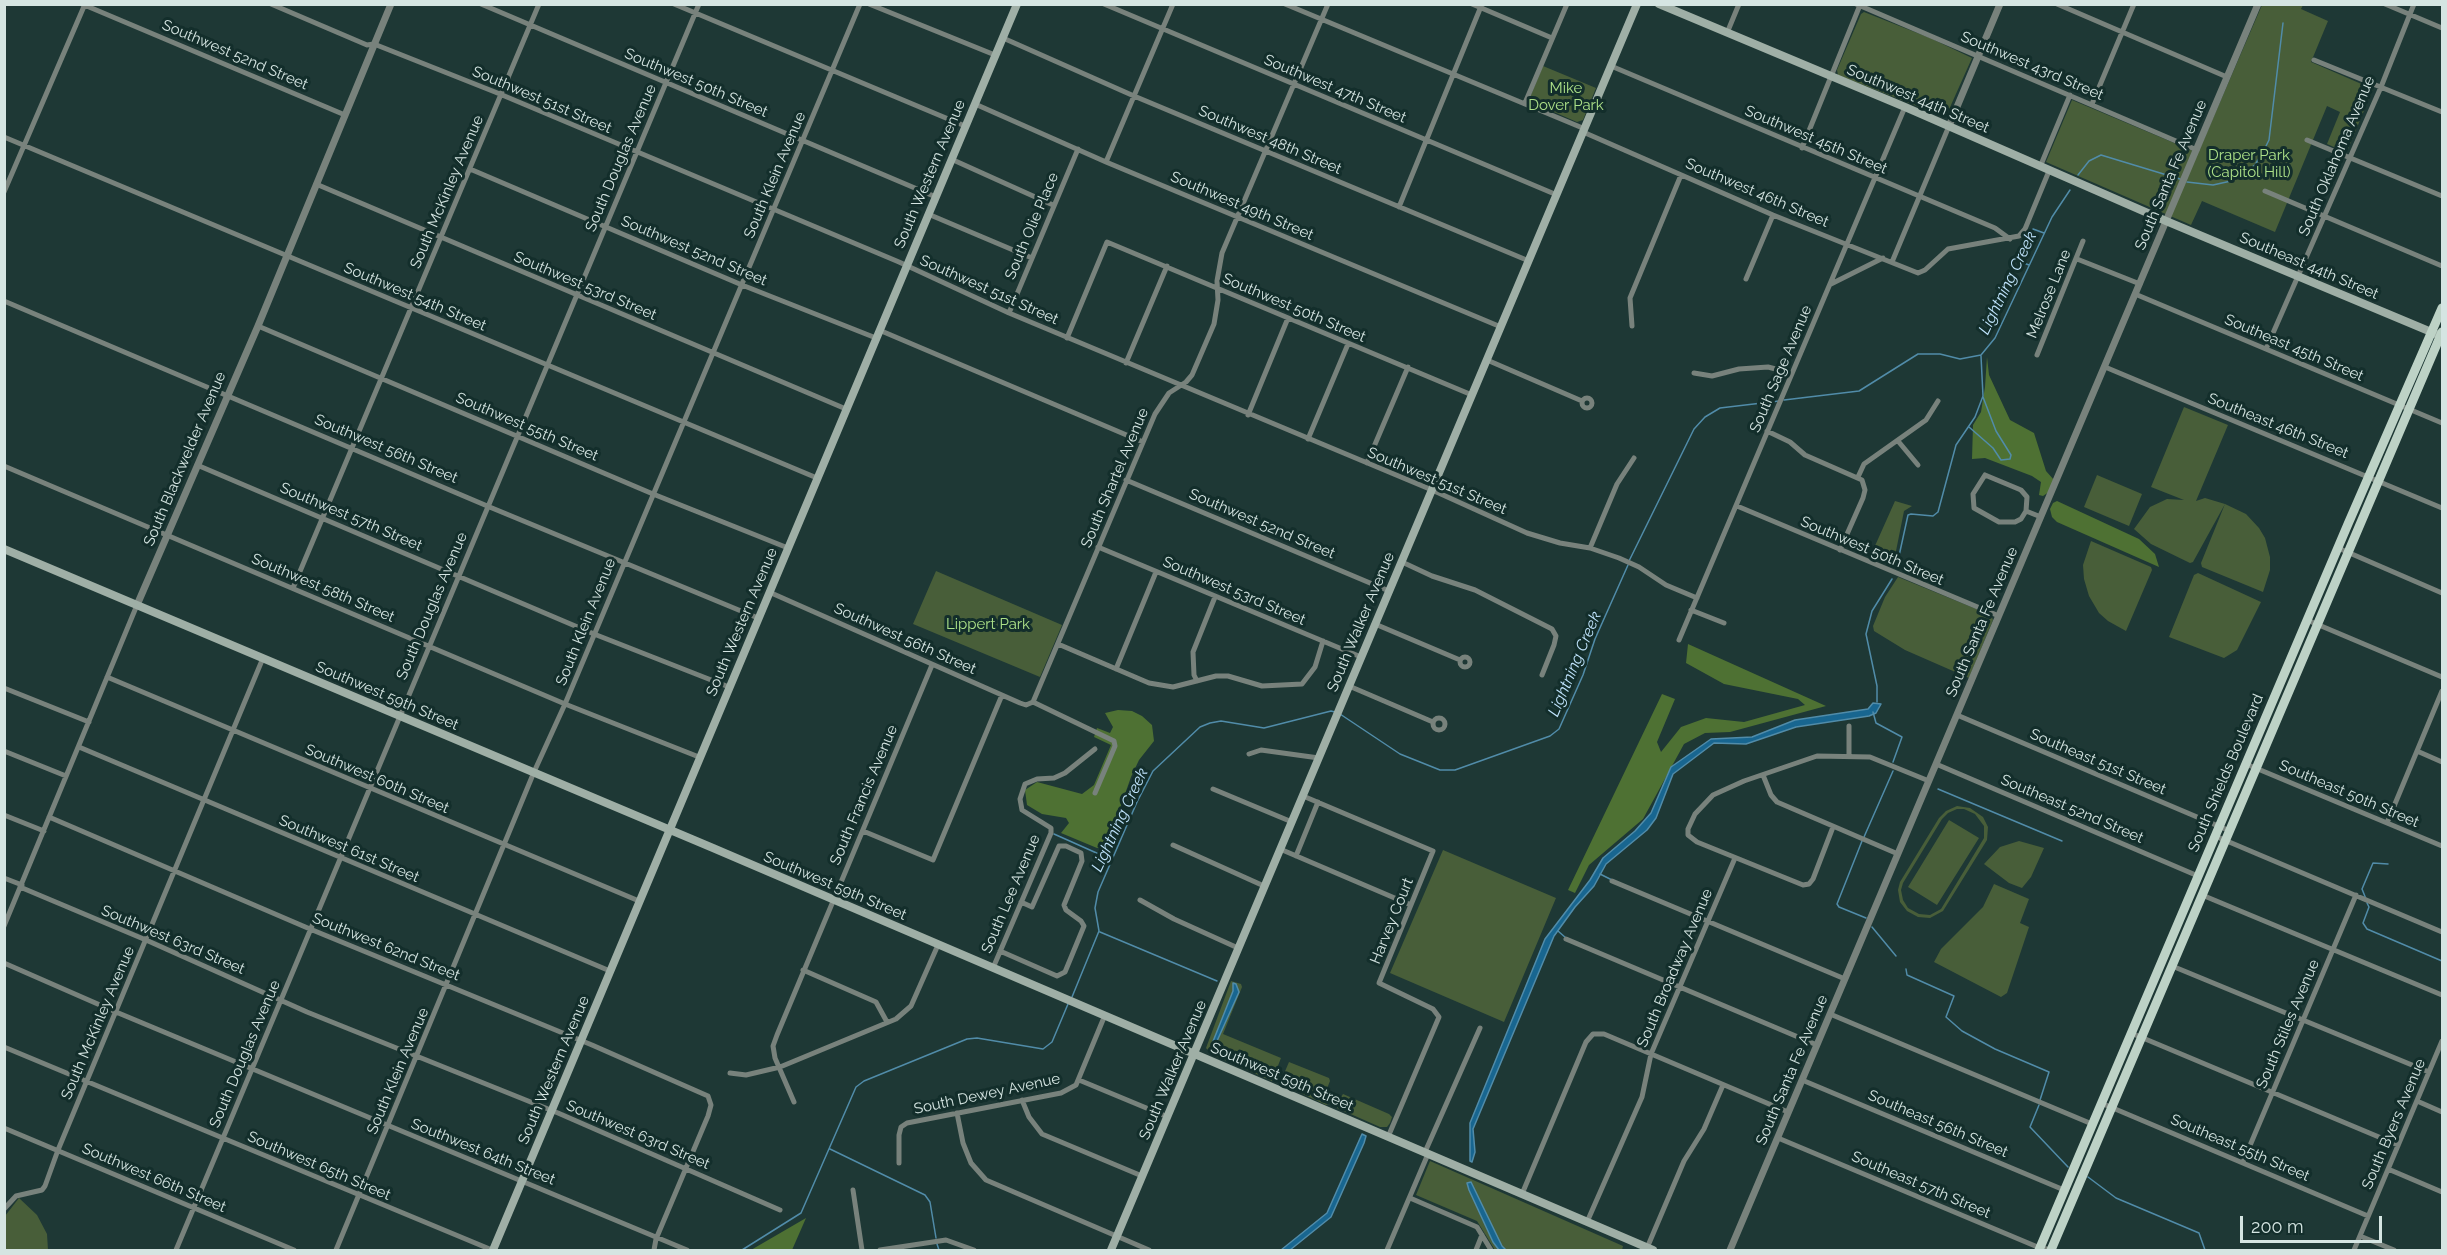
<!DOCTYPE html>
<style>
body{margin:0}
#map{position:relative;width:2447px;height:1255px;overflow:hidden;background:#1e3835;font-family:Raleway,sans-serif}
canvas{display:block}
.frame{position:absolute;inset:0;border:6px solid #d5e5e2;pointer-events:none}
.scale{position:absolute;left:2240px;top:1216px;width:142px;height:27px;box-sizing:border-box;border:3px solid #d5e5e2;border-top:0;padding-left:8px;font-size:18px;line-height:21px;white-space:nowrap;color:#d5e5e2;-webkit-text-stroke:4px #132e2b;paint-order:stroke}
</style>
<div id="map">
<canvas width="2447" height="1255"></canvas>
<div class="frame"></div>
<div class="scale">200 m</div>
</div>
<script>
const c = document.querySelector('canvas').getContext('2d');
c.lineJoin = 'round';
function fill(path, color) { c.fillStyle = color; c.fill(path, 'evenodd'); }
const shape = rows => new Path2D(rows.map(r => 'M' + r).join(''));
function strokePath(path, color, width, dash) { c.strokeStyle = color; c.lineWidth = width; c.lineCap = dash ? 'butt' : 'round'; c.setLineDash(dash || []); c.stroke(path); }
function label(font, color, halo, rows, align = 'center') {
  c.font = font + ' Raleway,sans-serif'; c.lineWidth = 6; c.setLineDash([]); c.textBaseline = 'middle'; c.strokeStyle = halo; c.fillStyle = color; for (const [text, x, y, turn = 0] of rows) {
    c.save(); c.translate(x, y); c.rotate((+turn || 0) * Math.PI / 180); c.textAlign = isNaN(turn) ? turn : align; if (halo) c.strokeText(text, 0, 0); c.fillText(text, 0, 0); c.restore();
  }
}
fill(shape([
 [2262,5,2303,5,2301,9,2328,21,2311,62,2373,89,2348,149,2343,151,2327,144,2340,112,2327,106,2275,232,2202,201,2191,225,2046,162,2072,100,2198,153],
 [1864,12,1930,38,1972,58,1947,114,1942,116,1838,75,1837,70,1861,14],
 [1543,66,1596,88,1583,120,1577,122,1533,103,1530,97],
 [2184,407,2228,425,2196,501,2205,498,2225,504,2193,562,2190,563,2151,544,2134,529,2150,507,2167,499,2184,500,2151,487],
 [2097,475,2142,494,2129,526,2084,507],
 [1895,501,1912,506,1904,511,1893,566,1870,557],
 [2225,504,2246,514,2259,528,2265,538,2270,557,2270,570,2263,592,2202,567,2201,563],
 [2091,541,2151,567,2152,570,2126,631,2108,621,2099,613,2089,596,2084,579,2083,565],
 [936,571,1062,625,1040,677,913,624],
 [2198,573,2261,602,2237,650,2224,658,2169,637,2194,575],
 [1898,577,1991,615,1993,620,1969,678,1905,650,1874,631,1873,626,1885,597],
 [1957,806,1970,808,1983,817,1988,827,1987,840,1943,911,1930,918,1918,917,1907,911,1900,902,1898,890,1900,882,1939,818,1946,811],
 [1957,809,1964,809,1975,814,1984,826,1984,838,1941,909,1930,915,1919,914,1908,908,1903,900,1901,890,1903,883,1942,819,1948,813],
 [1949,820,1979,838,1937,905,1908,887],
 [2019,841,2044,848,2031,877,2022,888,2009,883,1984,864,2000,847],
 [1443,850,1556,898,1504,1022,1390,973],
 [1994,884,2029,899,2020,923,2029,927,2007,993,2001,997,1934,962,1941,949,1983,907],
 [1231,981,1241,984,1242,987,1223,1034,1281,1058,1272,1081,1211,1054,1206,1048],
 [1289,1062,1329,1078,1330,1081,1326,1091,1335,1095,1329,1104,1326,1105,1280,1083],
 [1343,1094,1389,1114,1392,1117,1390,1123,1387,1127,1380,1127,1337,1108,1337,1103],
 [1430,1161,1623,1246,1622,1250,1506,1250,1493,1242,1499,1250,1495,1250,1477,1221,1416,1195],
 [19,1198,37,1215,47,1234,48,1250,5,1250,5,1216]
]), '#485e39');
fill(shape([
 [1987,357,1989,375,2010,420,2034,433,2046,471,2054,480,2049,492,2043,496,2039,495,2041,482,2032,476,1985,458,1972,459,1973,425,1981,412,1985,387],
 [2057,501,2139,539,2155,554,2159,567,2057,522,2052,517,2050,509,2053,503],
 [1688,644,1826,706,1730,732,1705,733,1684,744,1643,819,1589,865,1575,893,1568,890,1662,694,1675,699,1657,742,1661,752,1681,727,1706,718,1744,722,1805,705,1798,699,1724,684,1686,663],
 [1118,710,1132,711,1142,716,1152,725,1154,741,1139,760,1131,777,1106,848,1097,848,1061,833,1069,823,1066,818,1042,814,1027,805,1025,790,1037,782,1082,794,1094,785,1111,745,1094,737,1097,728,1110,733,1113,727,1105,713],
 [806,1218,792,1250,751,1250]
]), '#4e7133');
const water = shape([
 [1873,703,1881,704,1876,713,1869,716,1796,727,1746,744,1714,743,1673,774,1656,818,1647,830,1606,864,1594,886,1575,907,1554,936,1473,1129,1475,1152,1472,1162,1470,1161,1470,1123,1545,939,1590,880,1603,858,1635,831,1651,813,1671,767,1711,739,1752,737,1795,720,1868,709,1873,703],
 [1233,983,1236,984,1239,992,1217,1041,1219,1046,1273,1069,1271,1073,1217,1051,1212,1044,1233,991,1233,983],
 [1362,1134,1366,1136,1364,1143,1331,1217,1290,1250,1281,1250,1327,1213,1362,1134],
 [1471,1182,1502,1246,1506,1250,1499,1250,1493,1242,1469,1190,1467,1183,1471,1182]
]);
fill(water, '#186690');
strokePath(water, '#518ca9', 1.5);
strokePath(shape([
 [2078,175,2089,161,2101,155,2180,179],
 [2187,182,2213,185,2231,181,2255,165,2265,148,2269,140,2283,23],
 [2033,229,2044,233],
 [2021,262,2029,265],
 [1784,400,1859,391,1918,354,1940,354,1960,359,1981,355,1995,338,2052,217,2070,190],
 [1969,427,1993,448,2001,460,2010,459,2011,455,1996,431,1983,397],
 [1629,561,1694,429,1705,417,1720,408,1779,401],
 [1897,565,1908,515,1911,514,1933,516,1938,512,1956,445,1975,417,1983,396,1981,356],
 [1877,702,1877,686,1866,634,1872,611,1892,579],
 [1873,712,1876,723,1902,737,1893,762],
 [1340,714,1400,754,1440,770,1455,770,1550,736,1559,729,1583,675,1595,639,1628,565],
 [1938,789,2062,841],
 [1054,834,1110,859],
 [1864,837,1893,771],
 [1862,841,1837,904,1839,907,1866,918],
 [1600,874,1612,880],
 [2366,899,2362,889,2373,863,2388,864],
 [2367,903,2369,907,2363,923,2367,929,2442,961],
 [1872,927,1896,956],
 [1558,931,1566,938],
 [1100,932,1217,981],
 [1906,969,1907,975,1954,996,1946,1017,1962,1031,1995,1049,2049,1072,2040,1100],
 [1072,997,1099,931,1095,908,1098,892,1137,802,1153,771,1200,727,1210,723,1221,721,1264,728,1331,711,1335,712],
 [2039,1105,2030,1127,2068,1167],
 [830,1149,925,1195,930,1202,936,1238],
 [2088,1177,2116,1198,2199,1233,2205,1250],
 [937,1244,939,1250],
 [742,1250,801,1213,856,1087,864,1081,967,1039,977,1038,1043,1049,1052,1042,1068,1004]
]), '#518ca9', 1.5);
strokePath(shape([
 [82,4,345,115],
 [271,4,367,45,374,44,495,92,899,262,1009,313,1432,490,1527,533,1560,543,1590,548,1619,558,1639,567,1666,585,1697,598],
 [481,4,936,197],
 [674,4,965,126],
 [869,4,995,55],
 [1104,4,1557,195],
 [1285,4,1585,129],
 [1472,4,1552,38],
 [1856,4,2197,150],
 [2057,4,2227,77],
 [2385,4,2442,28],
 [1727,33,1739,4],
 [1003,38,1134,96,1529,261],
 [2314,60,2442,112],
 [1611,66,1995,228,2010,239],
 [1525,103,1567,4],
 [975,104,1106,162,1501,327],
 [2092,104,2134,4],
 [1583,132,1773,215,1918,273,1925,270,1948,249,2019,236,2025,229,2049,171],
 [4,137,817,478],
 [2307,140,2442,196],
 [1802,148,1860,5],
 [951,159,1053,205],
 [1106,162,1173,4],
 [2040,167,2070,95],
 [470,169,742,285,876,338],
 [316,184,846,409],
 [2265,191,2442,266],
 [4,192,85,4],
 [1399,207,1482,4],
 [928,214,1032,258],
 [2077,259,2140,284],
 [1892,262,1949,126],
 [1746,279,1773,215],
 [1831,284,1883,258],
 [2135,294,2442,423],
 [4,301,492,508,758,618],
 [1009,313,1078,149],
 [258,326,653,494,788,548],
 [1632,326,1630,298,1681,175],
 [879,330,1143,442],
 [1067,338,1107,242,1472,395],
 [2266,349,2381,87,2414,4],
 [2037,355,2083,241],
 [1487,360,1582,401],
 [1126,363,1167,266],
 [2105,367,2442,508],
 [1694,373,1712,376,1739,369,1768,367,1791,373],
 '1582 403a5 5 0 1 1 10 0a5 5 0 1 1-10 0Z',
 [1248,415,1288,318],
 [1767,431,1790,442,1805,455,1862,480,1865,490,1863,498,1840,550],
 [1308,439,1348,344],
 [1898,441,1918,465],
 [1367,463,1408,367],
 [197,465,594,634,729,687],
 [4,466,565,704,699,757],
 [1985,475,2021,490,2027,497,2026,511,2021,519,2015,522,1999,522,1974,508,1973,494,1985,475],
 [1858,477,1864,464,1926,420,1938,401],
 [1126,480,1389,591],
 [1737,506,1999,616],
 [2026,511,2041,517],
 [1098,547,1361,657],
 [1590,548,1617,484,1634,458],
 [2338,548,2442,593],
 [1402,562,1432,576,1475,590,1552,629,1556,636,1554,645,1542,675],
 [293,588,539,4],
 [769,592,1020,703,1026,705,1033,702],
 [1691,610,1724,623],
 [2307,620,2442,677],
 [1375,624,1460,660],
 [1679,640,1905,107],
 [1058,644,1149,683,1173,687,1216,676,1228,676,1262,686,1302,684,1315,667,1323,641],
 '1460 662a5 5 0 1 1 10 0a5 5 0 1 1-10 0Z',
 [1116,669,1156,572],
 [107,677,639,901],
 [1197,681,1194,675,1193,652,1215,597],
 [1349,686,1433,722],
 [4,688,89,722],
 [1033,702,1155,414,1169,393,1186,382,1192,375,1214,324,1218,300,1217,281,1222,253,1328,4],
 [1033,702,1114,741,1115,746,1095,793],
 [1957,715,2230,831],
 '1433 724a6 6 0 1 1 12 0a6 6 0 1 1-12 0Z',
 [79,747,610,971],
 [4,751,66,776],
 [2417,751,2442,762],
 [1249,754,1261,750,1319,758],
 [1849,755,1849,726],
 [1936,764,2198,876],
 [2246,764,2442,846],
 [1763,775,1771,795,1777,802,1898,854],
 [1213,789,1292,822],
 [1303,796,1433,851,1379,983,1433,1009,1439,1017,1388,1137],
 [4,815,44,831],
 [49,817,310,929,592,1045,708,1096,711,1105,708,1116,656,1239,654,1250],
 [2387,823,2442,691],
 [1833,827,1813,879,1809,884,1803,885,1697,842,1688,835,1688,829,1695,814,1713,795,1744,781,1817,756,1870,757,1929,781],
 [863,831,933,860,1002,695],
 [2215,836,2442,932],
 [1173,845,1264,886],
 [1280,849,1411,905],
 [1296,856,1318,802],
 [4,878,22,885],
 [1612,881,1845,979],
 [20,887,146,940,307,1012,558,1113,780,1210],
 [2202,895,2442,995],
 [1140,900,1174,919,1238,948],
 [4,926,137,605],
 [1566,939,1817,1045],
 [1000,951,1057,976,1065,972,1084,926,1081,921,1066,910,1064,905,1082,861,1081,853,1066,846,1059,846,1032,907,1021,902],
 [4,963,116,1012,687,1250],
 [2172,966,2429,1072],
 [993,968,1051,833,1051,828,1022,810,1020,799,1025,784,1037,779,1054,778,1065,773,1095,749],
 [803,970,876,1002,887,1022],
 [1830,1014,2092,1124],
 [2131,1033,2398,1145],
 [4,1047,492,1250],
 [730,1073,746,1075,780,1067,896,1019,911,1006,938,945],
 [1079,1080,1168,1117],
 [1802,1080,2064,1190],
 [1022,1100,1029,1117,1042,1134,1142,1176],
 [2417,1101,2442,1112],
 [794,1102,775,1058,773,1046,777,1035,932,665],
 [2101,1103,2368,1216],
 [957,1113,963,1143,971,1163,986,1180,1149,1250],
 [4,1128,294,1250],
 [1778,1138,2040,1248,2054,1250],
 [1425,1152,1480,1028],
 [2243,1162,2356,895],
 [899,1163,899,1135,901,1127,907,1123,1061,1093,1076,1085,1105,1015],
 [2388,1169,2442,1192],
 [853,1190,862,1250],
 [1522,1194,1586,1042,1593,1034,1604,1034,1788,1112],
 [1410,1198,1477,1227,1491,1250],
 [4,1209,16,1196,42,1190,45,1186,58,1150,263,658],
 [1587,1222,1642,1097,1651,1054,1735,858],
 [2360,1236,2394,1250],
 [1647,1248,1684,1161,1704,1129,1723,1085],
 [176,1250,699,4],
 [336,1250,534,772,565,704,860,4],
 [880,1250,946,1240,974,1250],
 [1387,1250,1428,1154],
 [1476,1250,1482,1235],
 [2354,1250,2442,1041]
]), '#78827c', 5);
strokePath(shape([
 [1949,126,2000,4],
 [137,605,258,326,391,4],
 [1730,1250,2258,4]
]), '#78827c', 7);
strokePath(shape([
 [1659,4,1905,107,2166,221,2436,334],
 [4,549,713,848,1653,1250],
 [493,1250,1017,4],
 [1111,1250,1637,4]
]), '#9fafa6', 8);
strokePath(shape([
 [2039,1250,2348,524,2442,308],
 [2051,1250,2442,332]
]), '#bdd2c6', 9);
label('15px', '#d5e5e2', '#132e2b', [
 ["Southwest 52nd Street",235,55,23],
 ["Southwest 43rd Street",2032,66,23],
 ["Southwest 50th Street",696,83,23],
 ["Southwest 47th Street",1335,89,23],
 ["Southwest 44th Street",1918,99,23],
 ["Southwest 51st Street",542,100,23],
 ["Southwest 48th Street",1270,140,23],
 ["Southwest 45th Street",1816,140,23],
 ["South Oklahoma Avenue",2337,156,-67],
 ["South Douglas Avenue",621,158,-67],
 ["South Western Avenue",930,174,-67],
 ["South Klein Avenue",775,175,-67],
 ["South Santa Fe Avenue",2171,175,-67],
 ["South McKinley Avenue",447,192,-67],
 ["Southwest 46th Street",1757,193,23],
 ["Southwest 49th Street",1242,206,23],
 ["South Olie Place",1032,226,-67],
 ["Southwest 52nd Street",694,251,23],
 ["Southeast 44th Street",2309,266,23],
 ["Southwest 53rd Street",585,286,23],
 ["Southwest 51st Street",989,290,24],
 ["Melrose Lane",2049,294,-68],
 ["Southwest 54th Street",415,297,23],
 ["Southwest 50th Street",1294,308,23],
 ["Southeast 45th Street",2294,348,23],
 ["South Sage Avenue",1781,369,-67],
 ["Southeast 46th Street",2278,426,22],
 ["Southwest 55th Street",527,427,23],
 ["Southwest 56th Street",386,449,23],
 ["South Blackwelder Avenue",185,459,-67],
 ["South Shartel Avenue",1115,478,-67],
 ["Southwest 51st Street",1437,481,23],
 ["Southwest 57th Street",351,517,23],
 ["Southwest 52nd Street",1262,524,23],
 ["Southwest 50th Street",1872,551,23],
 ["Southwest 58th Street",323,588,23],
 ["Southwest 53rd Street",1234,591,23],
 ["South Douglas Avenue",432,606,-67],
 ["South Klein Avenue",586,622,-68],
 ["South Western Avenue",742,622,-67],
 ["South Walker Avenue",1361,622,-67],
 ["South Santa Fe Avenue",1982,622,-67],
 ["Southwest 56th Street",905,639,24],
 ["Southwest 59th Street",387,696,23],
 ["Southeast 51st Street",2098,762,23],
 ["South Shields Boulevard",2226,773,-67],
 ["Southwest 60th Street",377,779,23],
 ["Southeast 50th Street",2349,794,23],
 ["South Francis Avenue",864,795,-67],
 ["Southeast 52nd Street",2072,809,23],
 ["Southwest 61st Street",349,849,23],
 ["Southwest 59th Street",835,886,23],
 ["South Lee Avenue",1011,894,-67],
 ["Harvey Court",1392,921,-68],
 ["Southwest 63rd Street",173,940,23],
 ["Southwest 62nd Street",386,947,22],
 ["South Broadway Avenue",1675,968,-67],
 ["South McKinley Avenue",98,1023,-67],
 ["South Stiles Avenue",2288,1024,-67],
 ["South Douglas Avenue",245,1054,-67],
 ["South Western Avenue",554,1070,-67],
 ["South Walker Avenue",1173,1070,-67],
 ["South Santa Fe Avenue",1792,1070,-67],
 ["South Klein Avenue",398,1071,-67],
 ["Southwest 59th Street",1282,1077,23],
 ["South Dewey Avenue",987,1094,-12],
 ["Southeast 56th Street",1938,1124,23],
 ["South Byers Avenue",2394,1124,-67],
 ["Southwest 63rd Street",638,1135,23],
 ["Southeast 55th Street",2240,1148,23],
 ["Southwest 64th Street",483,1152,22],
 ["Southwest 65th Street",319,1166,23],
 ["Southwest 66th Street",154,1178,23],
 ["Southeast 57th Street",1921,1185,23]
]);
label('15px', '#ace088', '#132e2b', [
 ["Mike",1566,88],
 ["Dover Park",1566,105],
 ["Draper Park",2249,155],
 ["(Capitol Hill)",2249,172],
 ["Lippert Park",988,624]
]);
label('italic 16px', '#c1e5fe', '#132e2b', [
 ["Lightning Creek",2008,283,-64],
 ["Lightning Creek",1575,664,-67],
 ["Lightning Creek",1120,820,-65]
]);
</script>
